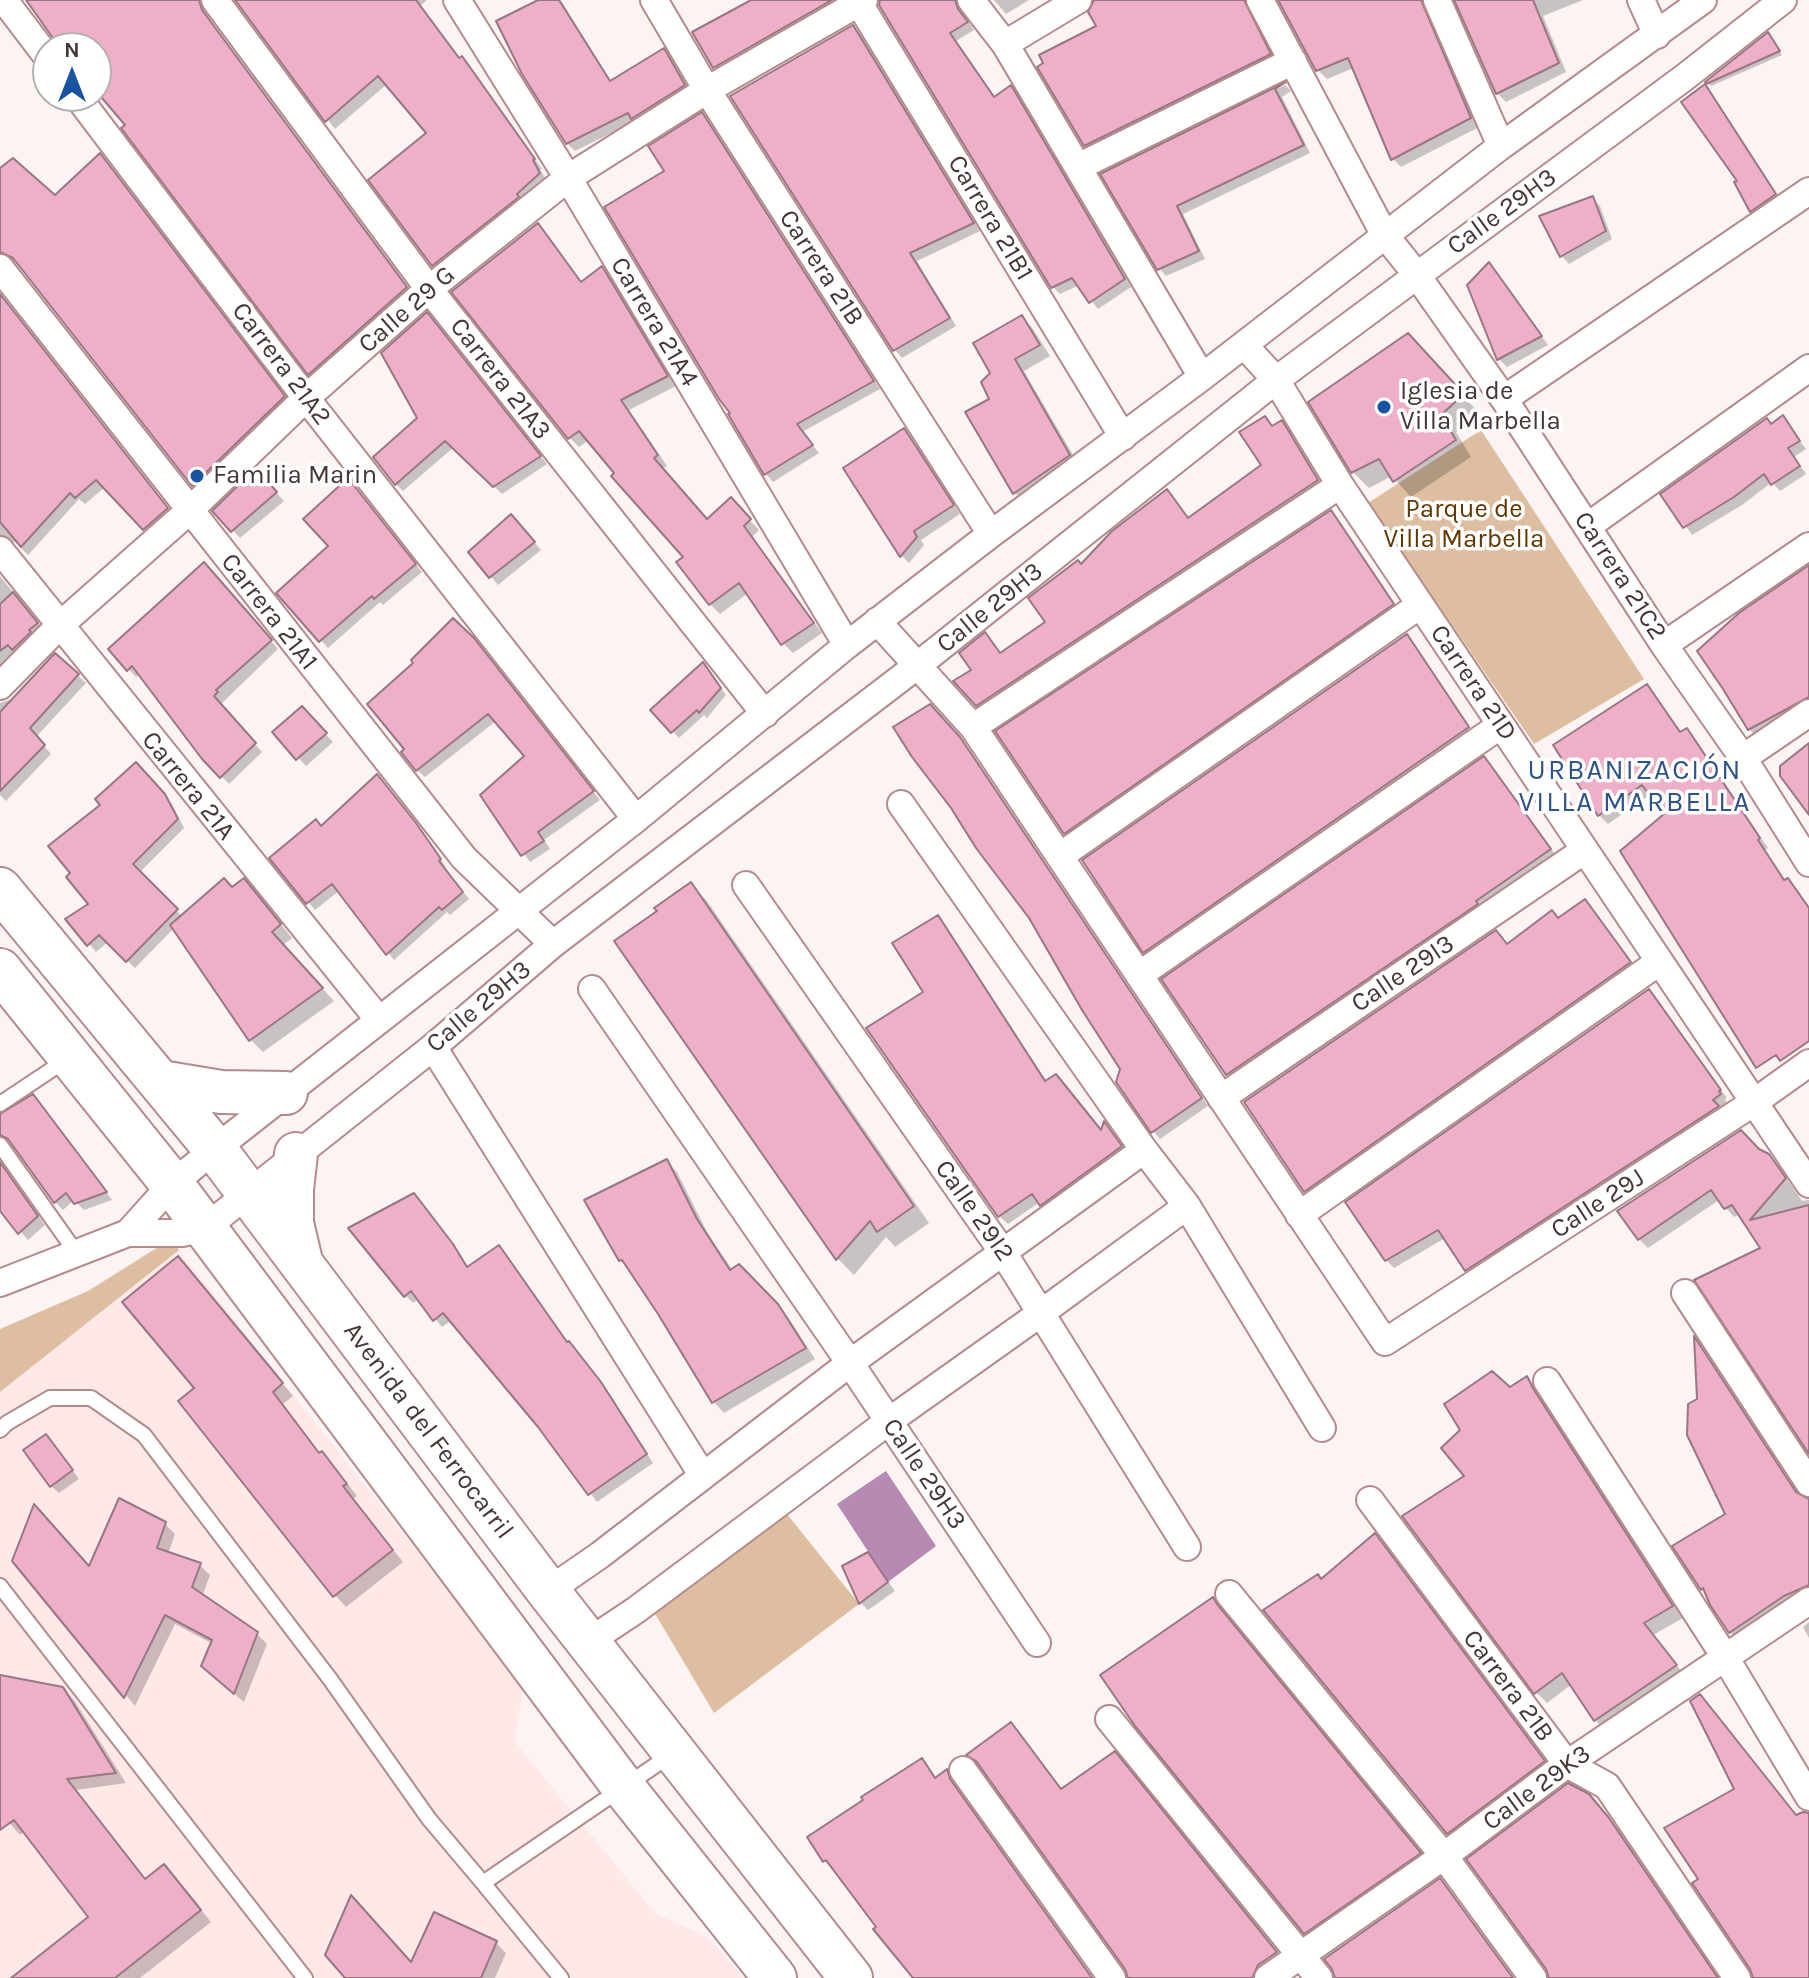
<!DOCTYPE html>
<meta charset="utf-8">
<style>
body{margin:0}
#map{position:relative;width:1809px;height:1978px;overflow:hidden;background:#fcf3f3;font-family:Karla,sans-serif}
canvas{display:block}
.north{position:absolute;left:32px;top:32px;width:80px;height:80px;box-sizing:border-box;background:#fff;border:2px solid #b5afaf;border-radius:50%;rotate:0deg;font-size:22px;font-weight:700;line-height:32px;text-align:center;color:#473636}
.north::after{content:'';display:block;margin:auto;width:28px;height:36px;background:#1b53a4;clip-path:polygon(50% 0,100% 100%,50% 72%,0 100%)}
</style>
<div id="map">
<canvas width="1809" height="1978"></canvas>
<div class="north">N</div>
</div>
<script>
const c = document.querySelector('canvas').getContext('2d');
c.lineJoin = 'round';
function fill(path, color) { c.fillStyle = color; c.fill(path, 'evenodd'); }
const shape = rows => new Path2D(rows.map(r => 'M' + r).join(''));
function strokePath(path, color, width, dash) { c.strokeStyle = color; c.lineWidth = width; c.lineCap = dash ? 'butt' : 'round'; c.setLineDash(dash || []); c.stroke(path); }
function label(font, color, halo, rows, align = 'center') {
  c.font = font + ' Karla,sans-serif'; c.lineWidth = 7; c.setLineDash([]); c.textBaseline = 'middle'; c.strokeStyle = halo; c.fillStyle = color; for (const [text, x, y, turn = 0] of rows) {
    c.save(); c.translate(x, y); c.rotate((+turn || 0) * Math.PI / 180); c.textAlign = isNaN(turn) ? turn : align; if (halo) c.strokeText(text, 0, 0); c.fillText(text, 0, 0); c.restore();
  }
}
fill(shape([
 [179,1250,523,1686,515,1742,656,1914,708,1937,743,1978,0,1978,0,1392]
]), '#fee8e8');
fill(shape([
 [1481,430,1644,679,1534,744,1368,503],
 [171,1239,179,1250,0,1392,0,1329,88,1291],
 [787,1514,859,1604,714,1713,651,1607]
]), '#debea0');
fill(shape([
 [886,1471,936,1546,888,1582,837,1504]
]), '#b68ab2');
fill(shape([
 [26,0,212,0,207,11,210,20,415,296,318,382,128,125,96,88,96,48,61,48],
 [237,0,427,0,420,6,461,59,470,67,542,169,540,170,548,182,442,273,371,180,429,134,387,84,335,129],
 [543,0,559,0,562,2,611,82,664,51,671,59,692,93,575,151,567,143],
 [755,0,844,0,722,75,714,67],
 [893,0,966,0,962,12,974,30,956,41,996,98,1010,88,1018,95,1131,287,1098,309,1079,285,1060,294,1052,286],
 [994,0,1029,0,1006,14],
 [1096,0,1256,0,1254,17,1278,64,1095,154,1086,145,1099,27],
 [1280,0,1435,0,1479,127,1401,167,1392,158,1354,68,1327,79,1318,70],
 [1457,0,1583,0,1543,16,1566,72,1506,102,1497,93],
 [853,27,861,35,980,231,917,261,956,326,902,358,895,350],
 [1771,38,1782,55,1711,86,1707,82],
 [1285,85,1291,91,1282,97,1310,153,1183,214,1205,259,1166,276,1159,268,1103,175],
 [1705,87,1780,201,1758,216,1752,210,1723,158],
 [702,115,709,122,880,389,802,432,819,453,773,482,766,474,733,414,666,172],
 [108,164,291,405,201,492,20,264,8,259,0,262,0,171,55,197],
 [1592,198,1600,206,1612,239,1569,264,1562,256],
 [538,225,583,284,602,269,612,279,676,386,629,410,667,466,662,469,708,521,740,510,759,530,752,537,822,633,793,653,783,643,748,593,720,614,710,604,686,557,589,440,579,447,569,437],
 [1489,264,1548,345,1507,367,1499,359,1469,285],
 [0,295,174,517,152,537,105,487,85,504,79,499,28,555,15,542,0,544],
 [1022,317,1033,329,1050,356,1024,371,1080,467,1026,504,1015,493,968,413,992,399,992,373],
 [434,322,547,464,502,494,454,447,403,491,396,484,420,418],
 [1424,352,1478,412,1456,432,1471,457,1411,497,1392,476,1369,488,1353,472],
 [1265,418,1273,428,1281,422,1288,429,1323,487,984,711,956,682,1048,623,1082,566,1167,492,1189,520,1264,465],
 [1782,418,1806,449,1794,457,1806,474,1780,491,1772,482,1742,505,1692,535,1663,494],
 [904,431,912,439,960,514,921,540,924,545,909,563,901,555],
 [264,479,284,501,240,538,215,511],
 [355,488,422,572,383,605,380,602,328,648,278,593,331,546],
 [1337,520,1399,612,1072,839,1065,833],
 [519,525,541,550,498,585,471,552],
 [1809,568,1809,708,1758,738,1749,729],
 [212,572,278,649,220,705,262,752,229,784,204,757,140,674,136,677,110,649],
 [0,576,45,632,0,679],
 [1407,636,1476,736,1153,959,1145,951],
 [481,648,600,800,544,840,550,849,530,862,482,795,527,756,496,721,425,777,417,770],
 [55,655,86,683,36,737,51,754,6,801,0,795,0,703,12,699],
 [703,664,726,695,707,718,704,715,679,738,653,710],
 [1647,686,1682,733,1687,730,1696,740,1768,848,1765,850,1786,881,1797,890,1809,907,1809,980,1651,794,1608,824,1599,815],
 [302,709,333,742,306,766,275,732],
 [937,714,967,747,1208,1106,1160,1139,1153,1131,1122,1069,1031,917,953,807],
 [1484,758,1557,857,1235,1082,1164,980],
 [136,765,172,804,184,828,139,873,183,917,232,889,255,892,292,938,283,945,334,1001,263,1052,251,1040,174,928,135,968,108,942,96,952,68,919,90,904,103,806],
 [384,783,422,832,446,867,444,868,469,899,450,915,447,912,394,960,340,890,315,910,271,858,322,828],
 [691,885,707,901,929,1223,895,1247,886,1237,854,1275,838,1259,617,941,659,912],
 [1592,909,1637,971,1313,1198,1305,1191,1496,932,1508,946,1559,920],
 [938,917,946,926,1047,1082,1103,1133,1105,1125,1129,1156,1050,1213,1040,1202,1008,1224,999,1216,925,992],
 [1649,991,1727,1098,1725,1099,1727,1103,1719,1109,1724,1114,1474,1277,1445,1238,1394,1268,1386,1260],
 [41,1104,112,1200,84,1210,74,1200,63,1210,55,1202],
 [1759,1152,1768,1156,1778,1165,1802,1201,1809,1200,1809,1453,1763,1248,1740,1214,1734,1217,1719,1200,1648,1248,1639,1239],
 [666,1161,677,1172,707,1232,733,1271,739,1266,788,1317,815,1359,724,1413,714,1402,632,1271,621,1260],
 [0,1162,45,1225,28,1240,0,1207],
 [421,1203,469,1268,576,1351,608,1392,653,1463,597,1502,539,1425,452,1320,442,1327,419,1299,413,1303,405,1295],
 [189,1271,293,1396,283,1404,320,1454,333,1465,357,1496,353,1499,403,1562,346,1607,335,1595,197,1389],
 [1696,1341,1802,1500,1809,1499,1809,1597,1739,1641,1730,1632,1702,1588,1727,1515,1699,1400],
 [1527,1378,1538,1389,1544,1403,1683,1618,1653,1635,1686,1677,1606,1731,1595,1720,1572,1684,1547,1703,1536,1692,1467,1476,1509,1390],
 [53,1444,79,1479,59,1493,51,1486],
 [165,1524,175,1534,168,1554,200,1565,210,1575,202,1597,256,1633,267,1644,244,1702,213,1676,213,1644,175,1624,135,1706,15,1561,90,1569],
 [1383,1544,1552,1770,1457,1841,1448,1833,1322,1581],
 [868,1555,895,1591,868,1610,861,1603,844,1567],
 [1213,1599,1427,1861,1313,1940,1305,1932],
 [1809,1622,1809,1638,1803,1627],
 [0,1677,62,1688,74,1700,126,1783,76,1790,147,1881,175,1878,211,1922,140,1978,14,1978,91,1917,25,1831,20,1835,0,1812],
 [1011,1724,1063,1791,1124,1763,1285,1962,1266,1978,1128,1978,1127,1968,969,1755],
 [922,1760,937,1779,947,1771,956,1780,958,1790,1093,1978,916,1978,825,1861,809,1837],
 [1598,1806,1618,1829,1719,1978,1549,1978],
 [1440,1881,1514,1978,1337,1978],
 [496,1943,506,1953,495,1978,348,1978,412,1965]
]), '#0003');
const building = shape([
 [26,0,199,0,202,10,407,287,308,375,121,128,125,125,96,91,96,48,60,48,26,0],
 [235,0,416,0,459,58,462,56,535,159,533,160,540,173,517,194,519,197,432,266,368,180,426,133,378,76,325,122,235,0],
 [538,0,559,0,610,81,664,48,685,85,631,119,628,113,566,144,522,74,496,21,538,0],
 [751,0,832,0,713,68,692,32,751,0],
 [880,0,955,0,958,9,968,22,950,33,994,97,1011,85,1125,279,1089,303,1072,278,1051,288,879,5,880,0],
 [1094,0,1244,0,1271,54,1084,146,1037,67,1043,63,1039,55,1096,26,1088,12,1094,0],
 [1278,0,1421,0,1471,118,1391,160,1348,58,1316,71,1278,0],
 [1454,0,1533,0,1559,63,1496,94,1454,0],
 [853,25,974,223,910,253,950,318,893,351,730,96,853,25],
 [1768,32,1780,51,1706,84,1705,82,1768,32],
 [1286,82,1275,89,1304,145,1177,206,1199,251,1157,270,1100,174,1286,82],
 [1705,84,1776,194,1750,212,1734,182,1737,181,1681,102,1705,84],
 [702,112,874,381,797,424,813,445,764,475,728,414,730,413,719,399,604,207,664,171,648,146,702,112],
 [100,153,285,396,192,486,13,258,0,252,0,168,13,158,55,195,100,153],
 [1593,196,1606,231,1560,257,1539,216,1593,196],
 [538,223,581,282,602,266,668,376,621,400,658,455,654,458,707,519,731,497,751,519,744,526,814,623,781,645,739,583,709,605,676,562,683,557,611,476,614,473,579,431,568,439,451,292,538,223],
 [1489,262,1542,336,1497,360,1467,285,1489,262],
 [0,294,168,508,143,530,96,480,75,498,70,493,21,547,0,522,0,294],
 [427,312,541,456,493,487,445,441,395,485,373,457,417,418,381,353,427,312],
 [1022,315,1040,345,1015,359,1070,455,1013,494,965,412,989,399,981,382,990,373,973,343,1022,315],
 [1408,333,1464,394,1441,415,1456,440,1393,482,1379,459,1351,473,1308,402,1408,333],
 [1783,415,1800,441,1788,448,1800,466,1771,485,1764,474,1734,497,1683,528,1660,494,1767,418,1771,424,1783,415],
 [1265,416,1272,426,1282,420,1318,480,976,706,953,681,971,670,959,653,985,632,1000,653,1045,622,1028,598,1078,560,1081,564,1112,531,1167,489,1188,518,1261,465,1239,432,1265,416],
 [904,428,954,505,914,531,917,537,900,557,843,468,904,428],
 [256,468,277,492,231,532,212,511,256,468],
 [348,478,416,564,374,599,372,596,319,642,276,593,328,546,303,519,348,478],
 [1331,510,1394,604,1064,834,995,731,1331,510],
 [511,514,535,542,489,578,468,552,511,514],
 [204,562,272,640,216,690,218,692,214,696,256,743,220,778,202,759,132,666,127,671,108,649,204,562],
 [1809,565,1809,697,1748,730,1723,689,1697,651,1739,613,1809,565],
 [13,592,38,623,29,630,31,632,12,650,8,645,0,651,0,604,13,592],
 [453,618,474,638,594,791,538,832,544,841,521,856,480,795,524,756,488,714,416,771,401,752,404,749,367,704,413,663,411,660,453,618],
 [1407,634,1469,727,1143,953,1082,860,1407,634],
 [55,653,79,674,30,728,45,745,0,791,0,712,55,653],
 [703,662,721,688,699,713,697,710,671,733,650,710,703,662],
 [1647,684,1680,732,1687,728,1760,838,1758,840,1784,880,1788,878,1809,908,1809,1041,1780,1061,1776,1055,1756,1068,1620,851,1664,814,1642,785,1598,816,1553,745,1647,684],
 [930,704,960,737,1202,1098,1151,1133,1116,1082,1120,1069,1082,1010,1029,918,976,848,951,808,912,757,893,727,930,704],
 [302,706,327,733,296,760,272,732,302,706],
 [1809,743,1809,815,1780,776,1780,766,1809,743],
 [1484,756,1551,849,1476,901,1478,904,1226,1075,1161,979,1484,756],
 [136,762,165,794,178,819,133,864,178,909,126,962,99,935,87,946,65,919,88,904,66,877,70,873,48,846,100,805,95,799,136,762],
 [377,774,416,823,441,859,439,861,463,892,442,910,439,907,386,955,332,884,306,904,269,858,316,819,321,826,377,774],
 [224,878,232,887,244,878,281,924,272,932,323,988,249,1041,170,925,224,878],
 [691,882,914,1206,877,1232,870,1221,836,1260,614,941,657,911,654,908,691,882],
 [1585,899,1631,962,1304,1192,1244,1102,1496,930,1507,944,1552,910,1558,918,1585,899],
 [938,915,1045,1081,1056,1074,1101,1130,1104,1121,1122,1146,1040,1206,1032,1194,998,1217,866,1028,923,992,892,943,938,915],
 [1649,989,1721,1090,1719,1091,1721,1094,1713,1100,1719,1106,1465,1271,1438,1230,1385,1261,1345,1202,1649,989],
 [33,1094,107,1192,74,1204,66,1193,54,1203,8,1139,0,1135,0,1114,33,1094],
 [1741,1130,1759,1149,1769,1154,1786,1178,1750,1220,1809,1205,1809,1454,1694,1280,1760,1248,1732,1205,1724,1209,1711,1190,1638,1240,1617,1211,1741,1130],
 [667,1159,697,1219,730,1270,739,1264,778,1304,806,1348,712,1403,658,1314,622,1260,619,1261,584,1200,667,1159],
 [0,1162,38,1216,18,1234,0,1211,0,1162],
 [414,1193,453,1244,467,1267,499,1245,567,1342,569,1341,601,1382,647,1454,588,1495,538,1427,443,1313,433,1321,411,1291,404,1297,348,1228,414,1193],
 [178,1256,283,1383,273,1392,319,1453,322,1451,347,1484,343,1486,393,1550,333,1597,178,1401,194,1388,122,1302,178,1256],
 [1694,1336,1796,1492,1809,1499,1809,1585,1784,1596,1729,1633,1710,1605,1703,1588,1701,1590,1672,1546,1725,1514,1687,1435,1688,1404,1697,1399,1694,1336],
 [1492,1371,1510,1387,1527,1376,1534,1390,1673,1606,1644,1623,1677,1665,1594,1721,1562,1673,1534,1694,1402,1516,1464,1476,1441,1448,1460,1430,1444,1404,1492,1371],
 [46,1434,73,1470,50,1487,23,1450,46,1434],
 [119,1498,166,1522,157,1548,201,1563,192,1587,258,1632,234,1694,201,1666,212,1640,165,1615,124,1698,12,1561,34,1504,89,1566,119,1498],
 [1375,1533,1545,1761,1447,1834,1263,1610,1318,1574,1321,1579,1375,1533],
 [868,1552,888,1582,859,1604,842,1566,868,1552],
 [1213,1597,1217,1604,1421,1853,1304,1934,1135,1726,1100,1675,1213,1597],
 [0,1675,63,1687,116,1773,67,1779,145,1879,164,1864,201,1910,115,1978,11,1978,88,1917,14,1820,0,1830,0,1675],
 [1700,1694,1796,1815,1803,1812,1809,1813,1809,1978,1753,1978,1750,1969,1692,1883,1698,1879,1664,1828,1734,1789,1690,1701,1700,1694],
 [1011,1722,1061,1789,1115,1751,1277,1952,1258,1965,1252,1978,1128,1978,1125,1969,976,1761,966,1755,1011,1722],
 [922,1758,935,1778,947,1769,950,1779,1092,1978,913,1978,873,1929,876,1927,826,1860,823,1862,807,1837,863,1800,861,1797,922,1758],
 [1568,1783,1589,1794,1609,1818,1718,1978,1549,1978,1546,1969,1466,1859,1568,1783],
 [1440,1878,1513,1978,1335,1978,1332,1969,1324,1959,1440,1878],
 [351,1895,411,1962,434,1912,497,1941,481,1978,345,1978,325,1955,351,1895]
]);
fill(building, '#edb0c8');
strokePath(building, '#997684', 2);
const service = shape([
 [0,1104,66,1060],
 [0,1145,75,1251],
 [0,1430,7,1423,50,1398,91,1398,144,1435,330,1679,429,1819,483,1883,672,1754],
 [0,1586,305,1978],
 [483,1883,561,1978]
]);
const minor = shape([
 [4,0,48,58],
 [215,0,429,289,765,714],
 [457,0,568,178,847,645],
 [654,0,707,90,991,534],
 [857,0,1123,437],
 [971,0,1005,44,1202,377],
 [1260,0,1384,234,1416,274,1504,399,1664,645,1743,758,1809,863],
 [1437,0,1501,146],
 [1641,0,1657,35],
 [1005,44,1078,0],
 [77,96,306,398,636,819],
 [1078,167,1293,61],
 [0,268,464,858,553,944],
 [1244,345,1276,380,1340,485,1809,1184],
 [1504,399,1809,191],
 [1588,526,1809,368],
 [0,550,379,1020],
 [877,621,973,727,1385,1342,1753,1103,1809,1063],
 [1664,645,1809,546],
 [0,686,59,626,189,511,306,398,429,289,568,178,707,90,864,0],
 [973,727,1340,485],
 [1743,758,1809,713],
 [901,804,1144,1150,1187,1206,1322,1428],
 [1060,856,1420,605],
 [746,885,1004,1254,1187,1547],
 [1139,975,1501,725],
 [592,989,850,1363,1037,1643],
 [433,1047,703,1476],
 [1221,1098,1585,850],
 [1299,1215,1659,962],
 [128,1233,172,1184,215,1149,636,819,847,645,991,534,1202,377,1501,146,1703,0],
 [0,1283,128,1233,182,1233,205,1228,433,1047,553,944,918,665,1276,380,1685,77,1783,0],
 [1685,1293,1809,1483],
 [1547,1381,1725,1657,1809,1797],
 [1370,1500,1567,1764,1607,1786,1737,1978],
 [548,1591,600,1555,850,1363,1144,1150],
 [1229,1594,1444,1856,1533,1978],
 [588,1642,636,1610,889,1421,1041,1313,1187,1206],
 [1109,1719,1319,1978],
 [963,1770,1112,1978],
 [1268,1978,1444,1856,1567,1764,1809,1601]
]);
const primary = shape([
 [0,889,215,1149,548,1591,851,1978],
 [0,970,172,1184,624,1788,775,1978],
 [161,1082,221,1092,286,1093],
 [296,1154,292,1189,292,1223,300,1257]
]);
strokePath(service, '#b38b8c', 18);
strokePath(minor, '#b38b8c', 30);
strokePath(primary, '#b38b8c', 46);
strokePath(service, '#fff', 14);
strokePath(minor, '#fff', 26);
strokePath(primary, '#fff', 42);
for (const [x, y, r, color] of [
 [1384,407,8,"#1b53a4"],
 [197,476,8,"#1b53a4"]
]) { const dot = new Path2D(); dot.arc(x, y, r, 0, 2 * Math.PI); c.fillStyle = color; c.fill(dot); strokePath(dot, '#fff', 3); }
label('26px', '#473636', '#fff', [
 ["Calle 29H3",1502,212,-36],
 ["Carrera 21B1",990,218,59],
 ["Carrera 21B",821,268,57],
 ["Calle 29 G",407,310,-41],
 ["Carrera 21A4",654,322,59],
 ["Carrera 21A2",281,364,53],
 ["Carrera 21A3",500,379,52],
 ["Carrera 21C2",1620,576,57],
 ["Calle 29H3",990,608,-39],
 ["Carrera 21A1",269,612,52],
 ["Carrera 21D",1473,683,56],
 ["Carrera 21A",188,786,51],
 ["Calle 29I3",1403,974,-34],
 ["Calle 29H3",479,1007,-40],
 ["Calle 29J",1598,1204,-33],
 ["Calle 29I2",974,1211,55],
 ["Avenida del Ferrocarril",428,1431,53],
 ["Calle 29H3",924,1474,56],
 ["Carrera 21B",1508,1686,53],
 ["Calle 29K3",1537,1788,-36]
]);
label('26px', '#473636', '#fff', [
 ["Iglesia de",1400,392],
 ["Villa Marbella",1400,422],
 ["Familia Marin",213,476]
], 'left');
label('26px', '#623801', '#fff', [
 ["Parque de",1464,510],
 ["Villa Marbella",1464,540]
]);
c.letterSpacing = '2px';
label('28px', '#2f538a', '#fff', [
 ["URBANIZACIÓN",1635,771],
 ["VILLA MARBELLA",1635,803]
]);
c.letterSpacing = '0px';
</script>
